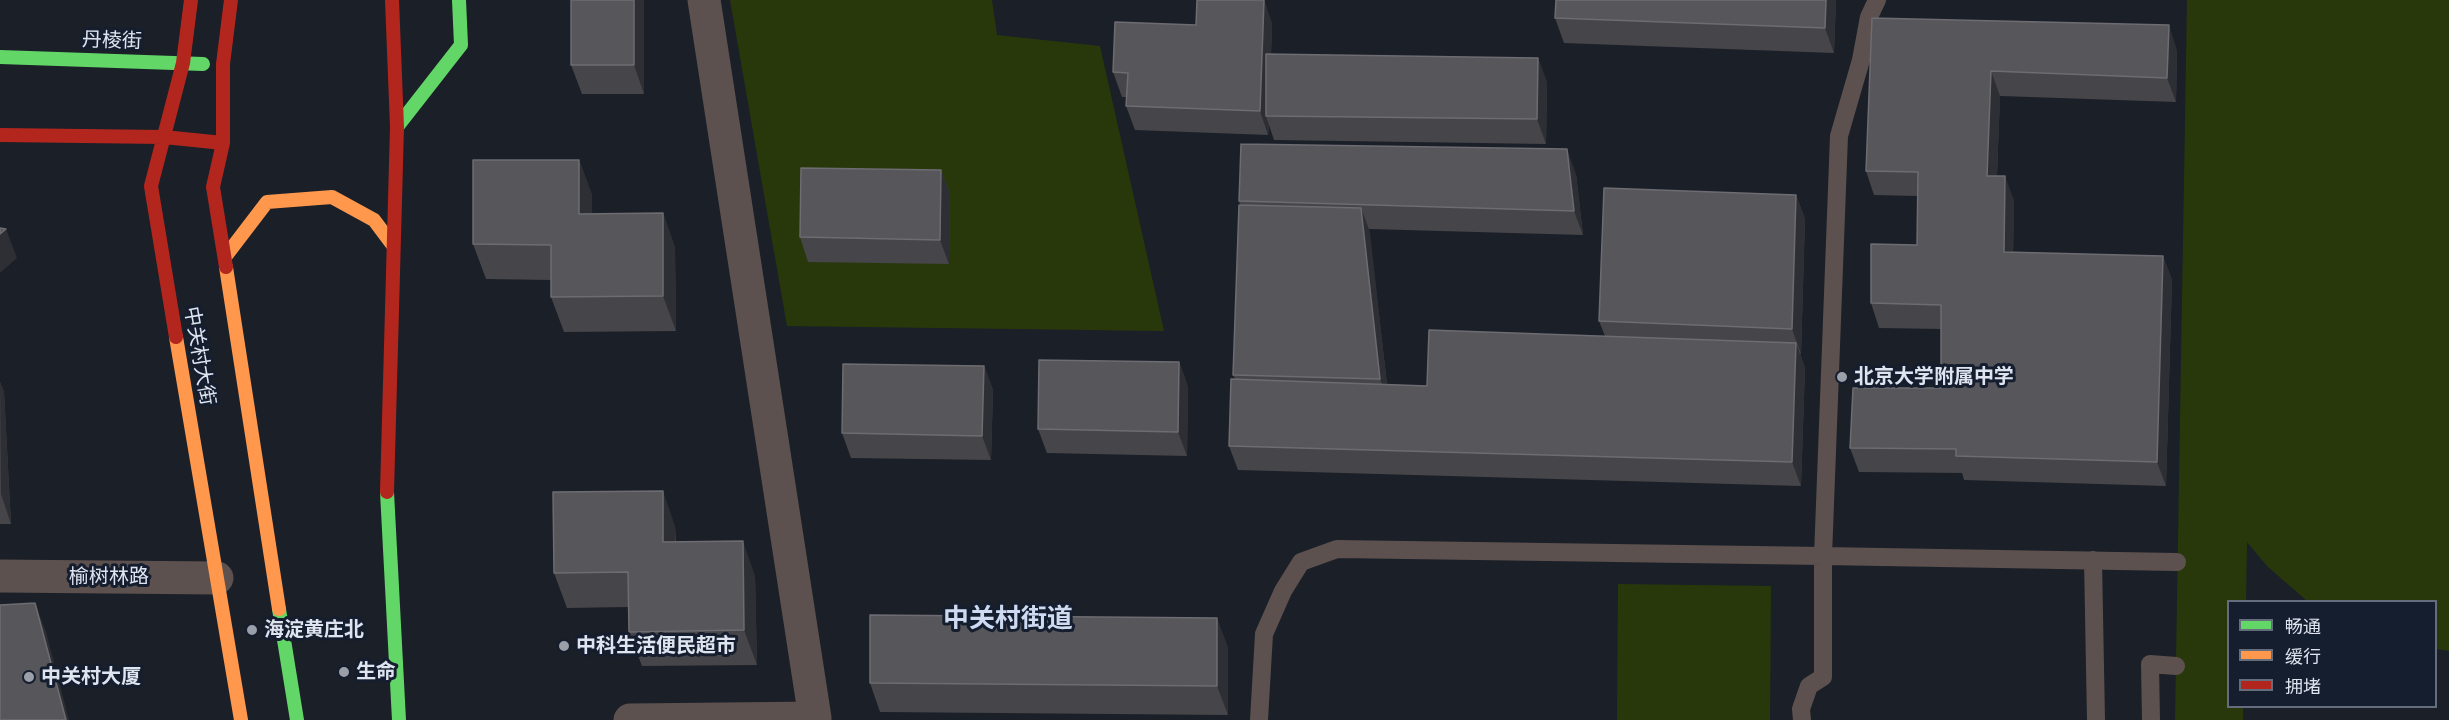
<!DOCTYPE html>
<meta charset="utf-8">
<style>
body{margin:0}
#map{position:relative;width:2449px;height:720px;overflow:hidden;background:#1b1f28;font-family:"Zilla Slab","Noto Sans SC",serif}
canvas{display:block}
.legend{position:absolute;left:2227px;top:600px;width:210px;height:108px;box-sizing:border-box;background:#151e2e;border:2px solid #656d7c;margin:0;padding:8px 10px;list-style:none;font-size:18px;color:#dee4f0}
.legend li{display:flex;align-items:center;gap:12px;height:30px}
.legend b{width:30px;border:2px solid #656d7c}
</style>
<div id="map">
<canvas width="2449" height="720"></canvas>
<ul class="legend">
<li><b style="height:8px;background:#63d668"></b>畅通</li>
<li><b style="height:8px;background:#ff974d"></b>缓行</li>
<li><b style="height:8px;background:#b3261e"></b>拥堵</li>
</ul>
</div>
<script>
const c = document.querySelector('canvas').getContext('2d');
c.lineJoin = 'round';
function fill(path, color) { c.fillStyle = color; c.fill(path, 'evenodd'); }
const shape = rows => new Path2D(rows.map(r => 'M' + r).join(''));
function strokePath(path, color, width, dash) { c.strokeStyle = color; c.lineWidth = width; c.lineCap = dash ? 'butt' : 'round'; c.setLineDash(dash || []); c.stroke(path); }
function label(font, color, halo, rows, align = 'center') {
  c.font = font + ' "Zilla Slab","Noto Sans SC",serif'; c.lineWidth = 6; c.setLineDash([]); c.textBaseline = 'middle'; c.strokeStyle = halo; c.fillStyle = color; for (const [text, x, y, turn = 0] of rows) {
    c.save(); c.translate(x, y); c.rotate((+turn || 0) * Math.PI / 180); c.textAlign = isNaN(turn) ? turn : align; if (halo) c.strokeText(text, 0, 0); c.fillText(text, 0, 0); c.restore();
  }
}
fill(shape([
 [730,0,992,0,997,35,1100,46,1164,331,787,326],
 [2187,0,2449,0,2449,651,2436,649,2436,602,2307,601,2267,566,2247,542,2246,601,2228,602,2228,706,2243,707,2243,720,2175,720],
 [1618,584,1771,586,1770,720,1617,720]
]), '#29380b');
strokePath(shape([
 [1877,0,1869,17,1861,60,1839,136,1823,556,2177,562],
 [2093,560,2096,720],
 [1259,720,1264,634,1283,591,1301,562,1337,549,1823,556,1823,677,1809,686,1801,709,1802,720],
 [2151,720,2150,664,2176,666]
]), '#5c514e', 18);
strokePath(shape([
 [0,576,217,578],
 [630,720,815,718,704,0]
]), '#5c514e', 33);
strokePath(shape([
 [459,0,461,45],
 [0,57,203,64],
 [397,127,461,45],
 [387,492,399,720],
 [279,609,297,720]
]), '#63d668', 14);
strokePath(shape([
 [225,257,267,202,332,197,374,220,392,244],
 [226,267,279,609],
 [176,337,241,720]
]), '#ff974d', 14);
strokePath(shape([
 [0,135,164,137,223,143],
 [226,267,213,187,223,143,223,64,231,0],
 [176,337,151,186,183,63,191,0],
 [387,492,397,127,392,0]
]), '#b3261e', 14);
fill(shape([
 [644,0,644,94,582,94,571,65],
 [1264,0,1272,24,1271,54,1538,58,1547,83,1546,144,1274,140,1269,125,1268,135,1135,130,1126,106,1127,97,1122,97,1113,72,1196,25],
 [1836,0,1834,53,1564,43,1555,18],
 [1872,18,2177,50,2176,102,2000,96,1997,176,2014,200,2013,252,2163,256,2172,280,2166,486,1964,480,1962,473,1859,472,1850,448,1941,388,1941,329,1879,328,1871,303,1917,245,1917,196,1874,195,1866,171],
 [579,160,592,195,592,214,663,213,675,248,676,331,564,332,551,297,551,280,486,279,473,244],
 [941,170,950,194,949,264,808,262,800,237],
 [1576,174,1583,235,1369,229,1387,384,1427,386,1605,336,1599,321,1796,195,1805,219,1801,354,1800,354,1805,368,1801,486,1238,470,1229,446,1235,379,1233,375,1240,205,1239,201],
 [1179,362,1188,387,1187,456,1047,453,1038,429],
 [984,366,993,390,991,460,851,458,842,433],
 [0,382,4,392,11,524,0,524],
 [675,526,676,542,755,576,757,665,642,666,629,632,629,607,567,608,554,573],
 [1228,647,1228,715,880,712,870,683]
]), '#464549');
fill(shape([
 [634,0,644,0,644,94,634,65],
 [1264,0,1272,24,1269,116,1266,116,1269,125,1268,135,1260,111],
 [1826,0,1836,0,1834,53,1825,28],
 [2169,25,2177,50,2176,102,2167,78],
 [1538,58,1547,83,1546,144,1537,119],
 [1991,71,2000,96,1996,201,1987,176],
 [1567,149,1576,174,1583,235,1574,211],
 [579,160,592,195,592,249,579,214],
 [941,170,950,194,949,264,940,240],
 [2005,176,2014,200,2013,276,2004,252],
 [1796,195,1805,219,1801,354,1792,329],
 [1361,208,1370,232,1389,403,1380,379],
 [663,213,675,248,676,331,663,296],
 [6,229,17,258,0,273,0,234],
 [2163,256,2172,280,2166,486,2157,462],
 [1796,343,1805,368,1801,486,1792,462],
 [1179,362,1188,387,1187,456,1178,432],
 [984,366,993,390,991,460,982,436],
 [0,382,4,392,11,524,1,494],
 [663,491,675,526,676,577,663,542],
 [743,541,755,576,757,665,744,630],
 [35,603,46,632,69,720,66,720],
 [1217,618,1228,647,1228,715,1217,686]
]), '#2e2f34');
const building = shape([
 [571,0,634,0,634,65,571,65,571,0],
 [1197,0,1264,0,1260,111,1126,106,1128,73,1113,72,1115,22,1196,25,1197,0],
 [1556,0,1826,0,1825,28,1555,18,1556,0],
 [1872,18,2169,25,2167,78,1991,71,1987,176,2005,176,2004,252,2163,256,2157,462,1956,456,1956,449,1850,448,1853,388,1941,388,1941,305,1871,303,1871,244,1917,245,1918,172,1866,171,1872,18],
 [1266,54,1538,58,1537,119,1266,116,1266,54],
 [1241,144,1567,149,1574,211,1239,201,1241,144],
 [473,160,579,160,579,214,663,213,663,296,551,297,551,245,473,244,473,160],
 [801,168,941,170,940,240,800,237,801,168],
 [1604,188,1796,195,1792,329,1599,321,1604,188],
 [1239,205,1361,208,1380,379,1233,375,1239,205],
 [0,228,6,229,0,234,0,228],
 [1429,330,1796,343,1792,462,1229,446,1231,379,1427,386,1429,330],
 [1039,360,1179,362,1178,432,1038,429,1039,360],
 [843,364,984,366,982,436,842,433,843,364],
 [663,491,663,542,743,541,744,630,629,632,628,572,554,573,553,492,663,491],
 [35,603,66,720,0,720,0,605,35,603],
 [870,615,1217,618,1217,686,870,683,870,615]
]);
fill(building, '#57565b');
strokePath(building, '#6c6c72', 1.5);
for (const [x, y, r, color] of [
 [1842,377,6,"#9a9faa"],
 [252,630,6,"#9a9faa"],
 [564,646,6,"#9a9faa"],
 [344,672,6,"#9a9faa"],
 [29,677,6,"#9a9faa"]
]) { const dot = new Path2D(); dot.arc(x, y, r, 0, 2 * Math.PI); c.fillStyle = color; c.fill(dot); strokePath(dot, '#151e2e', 2); }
label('20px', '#dee4f0', '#151e2e', [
 ["丹棱街",112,41,2],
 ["中关村大街",199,356,80],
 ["榆树林路",109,577]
]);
label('bold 20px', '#dee4f0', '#151e2e', [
 ["北京大学附属中学",1854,377],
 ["海淀黄庄北",264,630],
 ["中科生活便民超市",576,646],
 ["生命",356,672],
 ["中关村大厦",41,677]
], 'left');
label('bold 26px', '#cddaf1', '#151e2e', [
 ["中关村街道",1008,620]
]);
</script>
